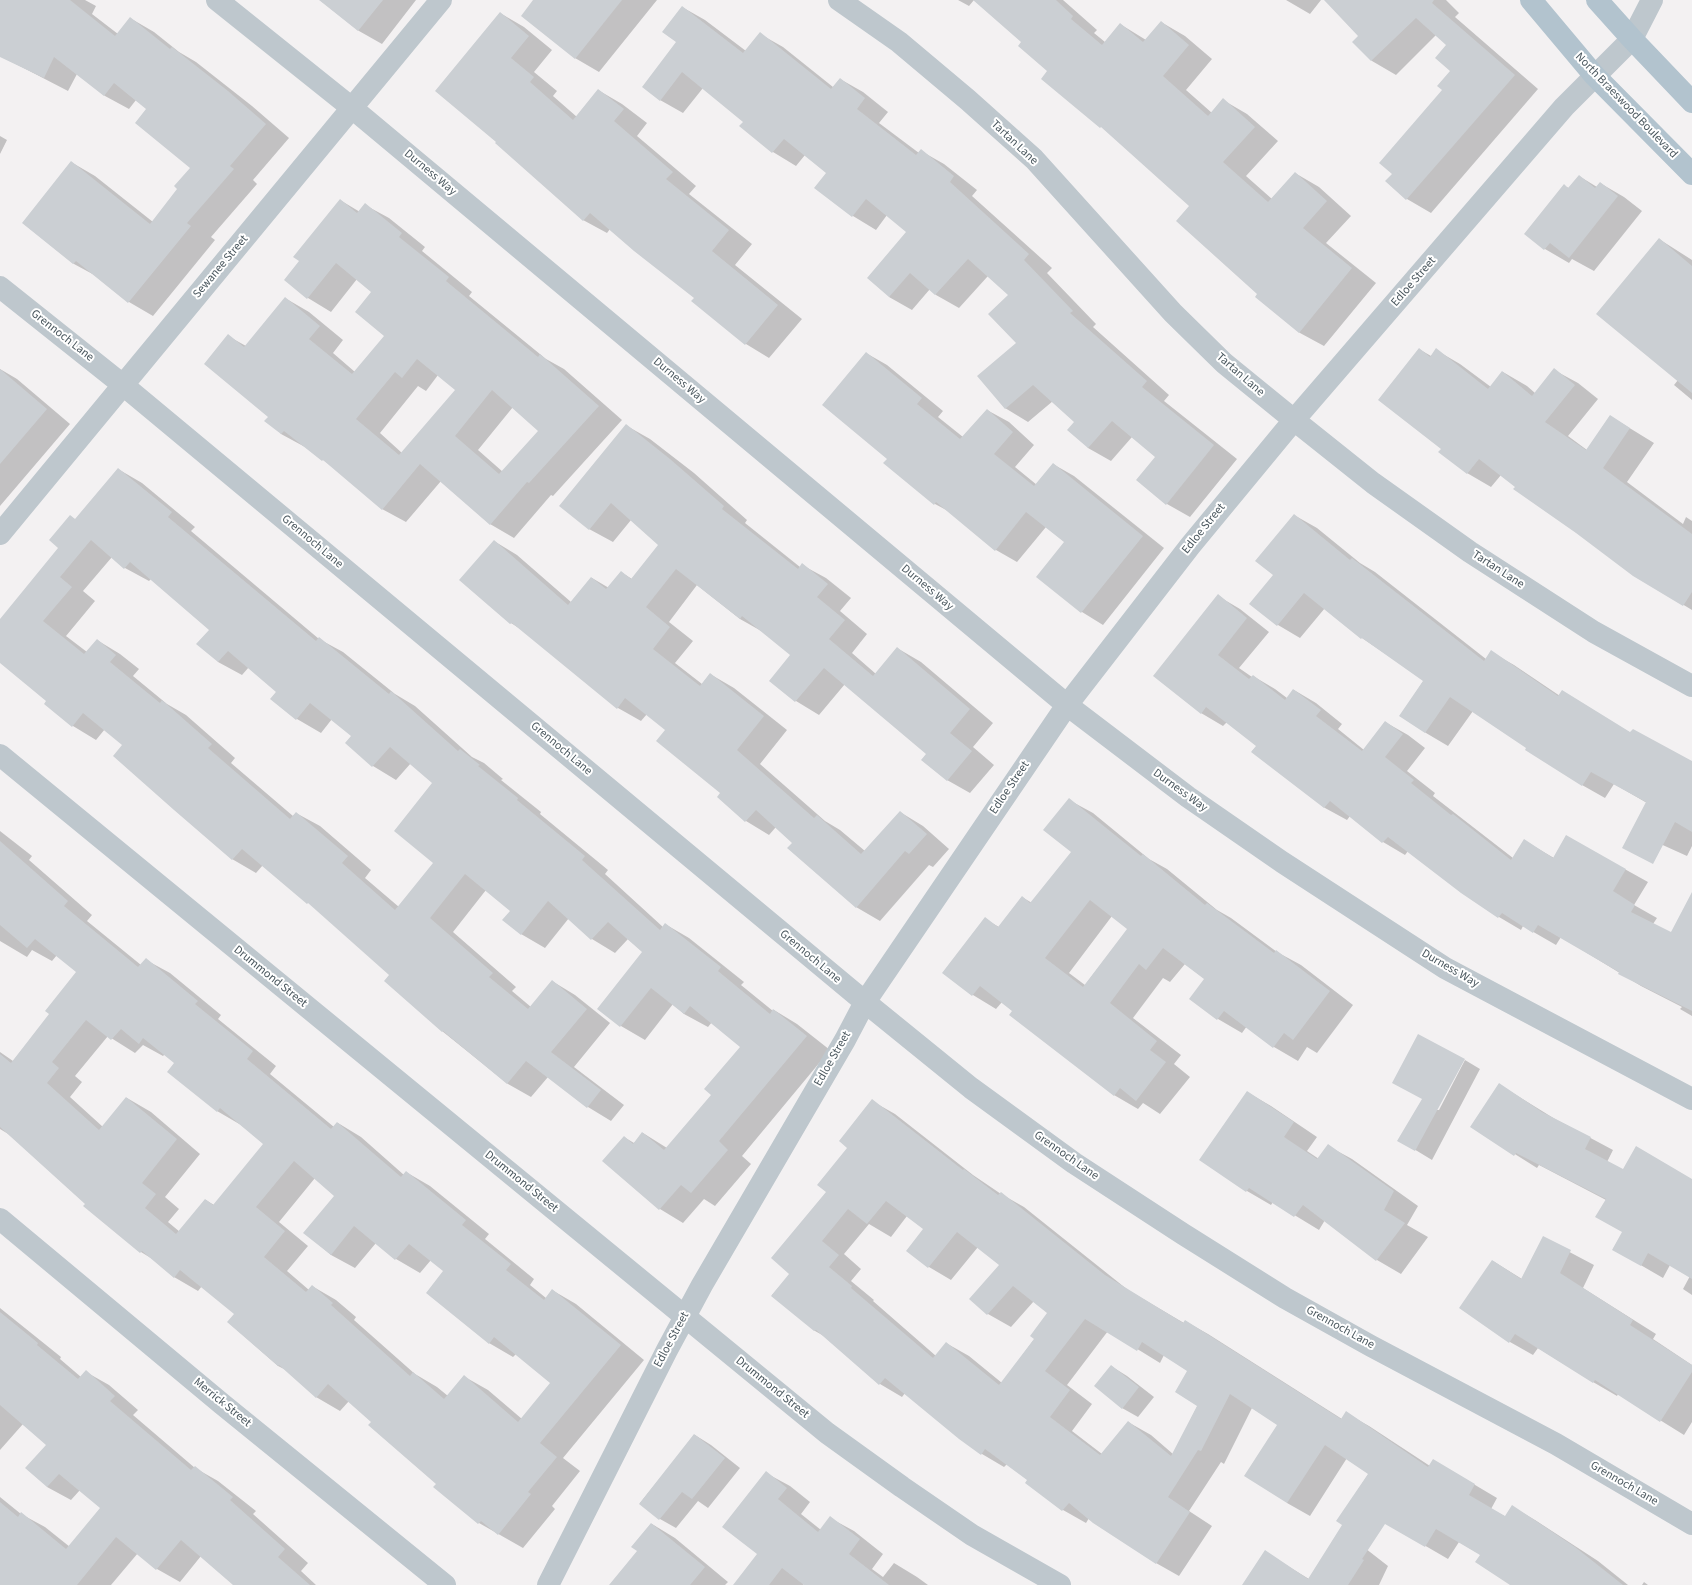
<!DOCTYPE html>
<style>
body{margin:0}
canvas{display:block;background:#f3f1f2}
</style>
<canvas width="1692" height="1585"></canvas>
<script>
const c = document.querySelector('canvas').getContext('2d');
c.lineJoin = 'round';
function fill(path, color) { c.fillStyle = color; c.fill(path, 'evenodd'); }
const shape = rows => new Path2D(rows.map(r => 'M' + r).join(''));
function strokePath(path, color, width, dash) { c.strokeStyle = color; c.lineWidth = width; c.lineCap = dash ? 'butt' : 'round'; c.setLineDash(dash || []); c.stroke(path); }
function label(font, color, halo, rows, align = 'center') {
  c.font = font + ' "Source Sans 3",sans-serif'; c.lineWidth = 4; c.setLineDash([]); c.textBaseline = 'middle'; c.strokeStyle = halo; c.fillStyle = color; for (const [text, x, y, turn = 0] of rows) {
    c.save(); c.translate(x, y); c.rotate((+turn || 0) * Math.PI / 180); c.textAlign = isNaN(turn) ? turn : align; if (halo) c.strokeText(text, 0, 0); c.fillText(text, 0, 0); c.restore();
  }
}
fill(shape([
 [0,0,85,0,96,6,92,14,118,34,130,18,154,32,179,52,196,62,252,106,289,138,253,180,257,184,211,237,215,240,153,316,129,302,98,277,74,264,23,223,71,162,95,176,153,222,179,189,191,168,148,109,136,100,129,109,105,96,77,74,68,91,12,62,0,51],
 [320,0,416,0,382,44,359,31],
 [535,0,657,0,599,72,575,58],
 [958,0,974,0,969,6],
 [975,0,1063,0,1097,30,1094,33,1105,42,1120,24,1146,40,1161,22,1185,36,1212,59,1186,90,1212,113,1223,100,1247,114,1278,141,1246,176,1272,199,1295,173,1319,187,1351,216,1326,243,1376,283,1324,346,1300,333,1256,297,1259,294,1191,206,1107,131,1042,79,1049,71,1022,42],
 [1286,0,1321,0,1310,14],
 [1330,0,1446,0,1459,13,1455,17,1538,89,1431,213,1407,199,1387,181,1394,174,1444,90,1451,71,1448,45,1436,35,1396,75,1372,61,1353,42,1360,36],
 [682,7,705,20,746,51,760,34,783,47,833,87,840,79,863,92,888,112,879,123,919,153,921,151,944,164,977,190,972,196,1052,268,1047,273,1096,324,1093,327,1169,395,1164,401,1237,459,1190,517,1167,504,1157,457,1132,437,1111,461,1088,448,1076,422,1053,401,1028,422,1005,408,1018,343,1009,295,988,276,959,308,936,295,930,289,912,310,889,297,908,232,887,215,876,230,853,216,827,172,805,155,796,166,773,152,741,126,744,122,703,88,683,113,660,100,677,42],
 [500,13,524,27,552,50,534,72,557,91,553,96,577,117,598,90,622,104,647,123,637,136,696,186,689,194,752,244,735,265,802,319,769,358,746,344,693,301,695,298,610,229,607,233,583,220,497,143],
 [0,136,7,140,0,154],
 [1579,176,1597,187,1600,183,1624,197,1642,211,1594,271,1572,259,1569,263,1545,249,1526,234,1564,186,1569,188],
 [340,200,360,212,365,205,389,218,425,247,422,251,472,292,469,296,546,359,564,369,622,420,553,496,551,495,514,538,490,524,441,481,406,522,382,509,333,467,305,447,281,434,270,417,228,336,246,346,285,298,309,312,343,340,333,353,355,372,385,336,373,292,357,279,331,312,308,298,285,280,301,261],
 [438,375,456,390,402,453,380,433,418,386,426,391],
 [513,407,539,431,503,472,478,450],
 [1659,239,1692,260,1692,400,1674,385,1678,380],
 [1419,349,1431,356,1436,350,1460,364,1491,387,1503,372,1527,386,1535,393,1554,370,1578,383,1598,399,1568,436,1587,450,1610,416,1654,443,1627,482,1683,524,1686,517,1692,521,1692,610,1634,575,1501,475,1491,487,1467,473,1442,449],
 [866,353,887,365,943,411,938,417,963,437,987,410,1009,422,1034,445,1015,467,1037,485,1053,464,1074,476,1164,548,1103,625,1082,612,1038,577,1065,542,1046,527,1017,562,996,550,950,512,935,504,889,459],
 [0,369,17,379,70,424,0,506],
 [627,426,650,439,694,473,747,520,745,523,800,567,802,565,826,578,851,598,840,611,867,634,852,653,876,674,897,648,921,662,993,723,973,747,994,765,970,793,947,780,928,754,845,684,819,715,796,701,771,681,792,655,763,632,740,619,697,585,669,622,693,641,675,663,702,684,710,674,734,688,787,730,760,764,825,821,840,830,865,851,900,812,923,826,949,849,933,867,929,865,880,921,856,907,794,842,776,827,769,835,746,821,718,797,722,792,666,730,647,714,641,721,618,708,522,630,511,623,494,541,517,555,571,602,592,578,609,588,621,572,632,579,659,545,631,520,613,542,589,529],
 [118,469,142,483,195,527,191,531,319,639,343,652,395,694,415,706,472,757,484,763,503,779,501,780,541,812,540,814,608,870,605,874,663,927,665,924,689,938,744,982,741,985,773,1011,774,1010,797,1024,830,1050,742,1156,751,1164,715,1206,704,1199,683,1223,660,1209,603,1161,624,1137,634,1143,643,1133,667,1148,712,1095,741,1047,712,1022,708,1027,684,1014,673,1004,645,1040,621,1026,599,1008,643,952,628,939,615,953,592,939,569,918,545,948,521,934,511,911,486,890,453,932,516,987,512,991,531,1007,552,981,575,995,610,1023,574,1067,624,1105,611,1121,588,1107,548,1077,531,1097,508,1084,442,1031,390,975,314,907,263,865,256,873,232,859,124,745,105,729,96,740,73,726,45,704,48,701,0,662,0,620,60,548,70,516,76,520],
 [112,557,125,568,149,581,151,579,210,630,218,662,242,675,249,667,277,691,271,699,297,719,321,733,332,719,353,736,347,743,373,766,396,780,411,763,433,783,435,863,399,907,365,878,371,870,320,826,296,813,293,816,231,763,235,758,186,715,167,704,133,676,139,669,120,654,97,640,87,652,66,636,95,601,83,591],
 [1294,515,1317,528,1360,563,1375,572,1486,659,1491,652,1514,665,1560,696,1631,733,1692,762,1692,846,1687,856,1656,842,1647,803,1614,784,1605,798,1582,785,1473,711,1448,746,1426,733,1401,715,1424,680,1362,638,1325,608,1300,638,1278,625,1251,604,1274,575],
 [1218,596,1240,609,1269,632,1239,668,1252,677,1253,676,1275,689,1287,698,1294,690,1316,703,1342,724,1338,729,1364,750,1385,722,1408,735,1425,748,1407,771,1435,793,1433,796,1513,858,1525,841,1554,858,1567,837,1648,882,1634,905,1657,918,1653,924,1671,933,1692,896,1692,1016,1680,1009,1682,1007,1641,986,1561,937,1556,945,1523,926,1521,930,1499,917,1408,851,1405,855,1383,842,1350,816,1347,820,1325,808,1252,751,1257,746,1227,722,1223,726,1201,713],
 [1069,800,1093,813,1149,859,1167,869,1217,910,1231,918,1277,952,1301,965,1353,1005,1317,1053,1307,1047,1298,1061,1274,1047,1247,1026,1242,1033,1218,1019,1190,999,1205,979,1185,964,1170,982,1163,978,1133,1018,1181,1055,1174,1064,1190,1077,1160,1114,1143,1103,1138,1109,1114,1095,1002,1002,996,1009,973,995,943,973,985,919,999,927,1022,897,1032,903,1072,852],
 [1112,916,1128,929,1085,985,1069,973],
 [0,831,32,856,29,860,92,915,87,921,141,965,146,960,170,973,221,1015,218,1019,276,1066,270,1074,334,1127,338,1123,361,1137,404,1175,406,1172,430,1186,489,1234,485,1239,534,1279,530,1285,546,1298,552,1290,576,1304,644,1360,563,1458,580,1471,552,1506,555,1509,523,1548,479,1523,435,1487,438,1483,349,1401,340,1411,316,1397,286,1370,278,1366,228,1322,235,1314,202,1286,198,1291,174,1277,154,1260,141,1252,84,1206,87,1204,10,1135,0,1129,0,1052,13,1061,51,1014,78,972,57,955,52,961,32,950,27,957,0,941],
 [108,1036,135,1053,143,1045,163,1056,165,1054,176,1063,217,1111,241,1125,265,1144,214,1205,206,1200,180,1232,168,1222,179,1209,165,1197,200,1154,151,1112,127,1098,103,1127,70,1097,82,1082,75,1076],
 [315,1178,335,1196,305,1233,331,1255,355,1268,376,1243,396,1259,420,1273,431,1260,445,1271,489,1343,513,1357,516,1354,551,1383,522,1419,488,1390,465,1377,448,1396,437,1387,415,1374,354,1320,356,1317,336,1300,312,1286,309,1290,287,1271,308,1246,279,1222],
 [1418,1035,1437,1110,1439,1110,1465,1060,1480,1069,1432,1160,1399,1140,1423,1099],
 [1500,1085,1555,1119,1613,1150,1607,1162,1623,1170,1692,1180,1692,1295,1683,1289,1690,1276,1670,1265,1663,1278,1613,1249,1623,1232,1606,1200,1539,1165,1537,1168,1472,1127],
 [1247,1092,1271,1106,1317,1137,1307,1151,1319,1159,1328,1146,1352,1159,1418,1206,1407,1225,1428,1237,1401,1274,1377,1260,1325,1220,1319,1230,1273,1202,1271,1205,1247,1191,1201,1160],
 [872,1101,895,1114,973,1175,1001,1194,1024,1207,1128,1290,1184,1323,1185,1321,1208,1334,1342,1419,1346,1413,1369,1426,1430,1466,1433,1460,1497,1498,1491,1509,1506,1517,1513,1507,1535,1520,1598,1561,1628,1585,1512,1585,1481,1555,1459,1542,1448,1559,1350,1502,1369,1473,1347,1458,1310,1516,1287,1503,1279,1425,1252,1408,1224,1464,1221,1462,1189,1511,1212,1526,1179,1576,1156,1563,1089,1518,1086,1523,1063,1510,1027,1483,1029,1480,1007,1464,1004,1467,982,1454,905,1393,902,1397,880,1384,824,1336,815,1331,772,1295,791,1273,827,1192],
 [907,1216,924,1229,908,1251,929,1267,951,1280,978,1247,1001,1265,970,1299,988,1314,1011,1327,1034,1301,1049,1313,1035,1338,1002,1383,969,1356,946,1343,936,1356,873,1301,874,1300,851,1281,861,1269,844,1254,869,1224,891,1237],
 [1108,1331,1160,1363,1164,1355,1189,1371,1198,1405,1173,1454,1151,1435,1128,1422,1102,1454,1072,1431,1092,1404,1067,1385],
 [1543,1238,1594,1265,1583,1288,1656,1334,1653,1339,1692,1365,1692,1422,1684,1435,1618,1394,1617,1396,1593,1382,1538,1348,1533,1355,1510,1342,1493,1261,1522,1279],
 [0,1308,61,1357,60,1359,81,1377,86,1372,109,1385,138,1410,133,1415,195,1468,218,1481,256,1511,253,1514,308,1563,301,1571,316,1585,234,1585,201,1556,180,1582,157,1569,138,1553,111,1585,0,1585,0,1497,21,1514,45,1527,70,1547,102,1508,80,1490,71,1500,47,1487,48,1445,23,1424,0,1450],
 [1111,1366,1127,1376,1154,1397,1138,1417,1122,1408],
 [695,1435,711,1445,740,1468,708,1508,698,1501,676,1528,660,1519,640,1503],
 [766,1473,790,1486,810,1502,801,1514,821,1530,830,1518,854,1531,883,1554,872,1569,883,1577,894,1563,917,1577,928,1585,806,1585,804,1584,803,1585,746,1585,758,1554],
 [652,1524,675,1538,728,1582,725,1585,610,1585,638,1551],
 [1361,1545,1388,1566,1379,1585,1243,1585,1265,1552,1309,1579],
 [1644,1582,1648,1585,1642,1585]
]), '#0003');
fill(shape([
 [0,0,70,0,115,36,130,17,170,49,172,47,228,91,266,124,230,166,234,169,187,223,191,226,128,303,76,261,73,264,22,223,71,161,150,224,177,189,174,186,190,168,135,123,146,109,114,83,104,96,54,57,44,78,0,57],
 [319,0,383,0,358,31],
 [533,0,622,0,575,59,521,16],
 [973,0,1056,0,1073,16,1071,19,1102,45,1120,23,1143,42,1161,21,1189,45,1163,76,1208,116,1223,98,1255,127,1223,162,1268,202,1295,172,1327,201,1303,228,1352,268,1299,333,1255,297,1257,294,1176,221,1189,206,1101,127,1100,128,1041,79,1047,71,1018,46,1021,42],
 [1324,0,1434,0,1432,3,1515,75,1406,200,1385,181,1392,174,1379,163,1442,90,1437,86,1450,71,1435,58,1446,45,1416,18,1371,61,1352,42,1358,36],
 [682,6,743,53,760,32,831,89,840,78,865,98,857,109,916,155,921,149,954,176,950,182,1029,254,1024,260,1073,311,1070,313,1147,381,1142,387,1214,445,1166,505,1136,480,1155,457,1112,421,1088,448,1067,430,1074,422,1033,385,1005,409,977,376,1016,343,988,314,1008,295,968,259,935,295,910,273,889,297,867,278,906,232,866,199,852,217,814,188,826,173,784,139,772,153,739,126,743,122,682,72,660,101,642,87,676,42,662,32],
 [500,12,529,36,511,58,534,77,530,82,573,120,598,89,624,109,614,121,673,172,666,179,729,230,712,251,778,305,745,345,691,301,694,298,634,251,590,213,583,221,495,143,496,142,435,91],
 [1579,175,1595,188,1600,182,1618,196,1569,258,1550,243,1544,250,1524,234,1564,184,1568,188],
 [340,199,357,213,365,203,402,233,399,237,449,277,446,281,538,357,540,354,599,406,529,483,527,482,490,525,420,464,382,510,323,460,322,461,284,431,281,434,264,421,268,417,204,364,228,334,244,347,285,297,320,326,309,339,352,374,384,336,355,312,371,292,336,263,307,299,284,280,299,261,293,257],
 [417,359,455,390,399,455,356,419,395,372,402,378],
 [492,390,538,431,499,474,455,436],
 [1659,238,1692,266,1692,393,1596,314],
 [1419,348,1430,357,1436,348,1488,389,1502,371,1532,396,1554,368,1575,385,1545,422,1586,450,1610,415,1630,428,1603,468,1692,534,1692,592,1683,606,1633,576,1576,533,1513,489,1515,487,1479,459,1467,474,1438,452,1441,449,1378,400],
 [866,352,922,398,917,404,960,439,987,409,1013,432,994,454,1034,486,1053,463,1143,536,1081,613,1036,577,1064,542,1026,512,995,551,936,502,934,505,883,463,887,459,822,405],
 [0,369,47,409,0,464],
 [626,424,670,459,724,506,722,509,798,569,802,563,828,584,817,597,845,620,829,639,873,676,897,647,970,709,950,733,972,751,947,781,921,760,926,754,824,668,795,702,769,681,790,655,742,616,740,619,676,569,646,607,670,627,653,649,700,686,710,673,764,716,737,750,814,818,817,815,861,854,900,811,927,834,909,854,905,851,856,908,787,848,792,843,756,810,745,822,717,797,720,793,656,741,665,730,625,698,617,709,512,623,510,624,459,580,494,540,568,605,591,577,606,589,621,571,631,579,658,545,611,503,589,530,559,506],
 [118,468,172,512,168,517,316,641,319,637,389,694,391,691,458,751,460,749,480,765,478,766,518,798,517,800,585,856,582,860,660,930,665,923,721,967,718,971,770,1014,773,1009,807,1036,719,1141,728,1150,691,1193,681,1185,659,1210,602,1161,624,1136,633,1144,642,1132,664,1150,711,1095,704,1089,740,1047,690,1006,684,1014,651,988,620,1027,597,1009,642,952,608,922,591,940,548,901,521,935,502,920,510,911,465,874,430,918,493,973,489,977,528,1009,552,980,587,1009,551,1052,601,1090,587,1108,526,1061,507,1084,443,1031,442,1032,384,981,389,975,308,903,307,904,242,849,232,860,174,810,113,756,122,745,83,713,72,727,44,704,46,701,0,663,0,619,58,548,49,540,70,515,75,519],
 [91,540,124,569,130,562,209,630,196,644,218,662,228,651,276,692,270,699,296,720,310,703,351,736,345,743,372,767,390,747,432,783,394,831,433,863,395,910,342,863,348,856,296,812,290,819,208,748,212,744,162,700,160,703,110,662,116,655,97,639,84,654,43,621,72,587,60,577],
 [1294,514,1350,560,1352,558,1484,661,1491,650,1558,696,1562,690,1630,732,1633,729,1692,761,1692,832,1675,822,1653,864,1622,848,1646,802,1591,772,1582,786,1525,750,1526,748,1450,697,1425,733,1399,716,1423,681,1362,638,1361,639,1304,593,1277,626,1249,604,1273,575,1255,561],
 [1218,594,1247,618,1218,655,1249,679,1253,675,1285,700,1293,689,1321,710,1316,716,1362,751,1385,721,1403,734,1385,757,1414,780,1411,783,1451,815,1453,814,1511,860,1524,839,1553,858,1566,835,1626,869,1613,891,1635,905,1631,912,1671,932,1692,892,1692,1011,1618,974,1619,972,1538,925,1533,933,1502,913,1498,918,1461,893,1388,837,1382,843,1330,801,1324,808,1251,752,1256,746,1206,707,1201,714,1153,676],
 [1069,798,1141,856,1143,854,1205,905,1207,903,1274,953,1276,950,1330,991,1293,1040,1284,1033,1273,1048,1224,1011,1217,1020,1189,999,1204,979,1163,948,1146,970,1139,964,1110,1003,1157,1041,1150,1050,1166,1062,1136,1101,1120,1088,1114,1096,1009,1015,1012,1011,980,986,972,996,942,973,985,917,998,927,1022,896,1030,903,1071,852,1043,830],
 [1090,900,1127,929,1083,987,1045,958],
 [0,841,68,901,64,906,138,967,146,958,198,1001,195,1004,253,1051,247,1059,331,1129,337,1122,401,1177,406,1171,466,1220,462,1225,511,1264,506,1270,544,1300,552,1289,621,1345,540,1443,557,1457,528,1492,531,1494,498,1535,481,1521,478,1524,433,1487,436,1484,368,1425,371,1422,328,1384,316,1398,279,1365,278,1366,227,1322,234,1314,180,1270,174,1278,142,1251,140,1253,83,1206,85,1204,0,1127,0,1054,11,1063,49,1014,45,1011,76,972,35,939,27,948,0,925],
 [86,1020,111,1040,121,1029,139,1044,143,1038,174,1063,167,1072,217,1112,220,1108,263,1144,213,1205,205,1199,176,1234,145,1208,156,1194,142,1183,177,1139,126,1097,99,1130,47,1083,59,1068,52,1062],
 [294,1161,334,1196,303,1233,331,1255,354,1226,395,1260,409,1244,443,1271,426,1293,489,1344,494,1337,550,1383,518,1422,464,1375,444,1399,413,1372,410,1376,331,1305,333,1303,312,1285,306,1292,264,1257,285,1231,256,1207],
 [1418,1034,1465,1059,1415,1151,1397,1141,1422,1099,1392,1083],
 [1499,1083,1542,1112,1591,1137,1585,1149,1623,1169,1636,1146,1692,1179,1692,1279,1648,1253,1641,1266,1612,1250,1622,1232,1595,1217,1606,1199,1516,1153,1514,1156,1470,1127],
 [1247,1091,1294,1122,1284,1137,1317,1159,1328,1144,1394,1191,1384,1210,1405,1223,1376,1261,1303,1205,1294,1217,1249,1188,1246,1192,1199,1160],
 [872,1099,963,1170,964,1169,998,1195,1001,1192,1105,1275,1183,1323,1185,1320,1341,1419,1346,1411,1428,1467,1433,1459,1475,1484,1469,1495,1505,1516,1512,1505,1575,1547,1623,1585,1510,1585,1475,1562,1480,1555,1436,1529,1425,1547,1385,1524,1362,1559,1364,1560,1348,1585,1242,1585,1265,1550,1308,1579,1342,1525,1336,1521,1368,1474,1325,1445,1287,1503,1244,1476,1277,1425,1230,1394,1201,1451,1198,1450,1168,1497,1190,1512,1156,1564,1093,1523,1069,1503,1062,1511,1025,1483,1027,1480,985,1449,981,1455,959,1439,885,1378,879,1385,816,1330,814,1331,771,1296,789,1274,771,1258,826,1192,817,1185,847,1148,839,1141],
 [886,1201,923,1229,906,1251,928,1268,957,1232,999,1265,969,1299,987,1315,1013,1286,1047,1313,1030,1336,1034,1339,999,1385,946,1342,933,1358,851,1288,852,1286,829,1267,839,1255,822,1241,848,1209,867,1224],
 [1085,1319,1137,1351,1142,1342,1187,1371,1175,1392,1197,1406,1171,1456,1128,1421,1100,1455,1050,1417,1070,1390,1045,1371],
 [1543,1236,1571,1250,1560,1273,1633,1320,1630,1325,1692,1365,1692,1372,1660,1422,1595,1380,1593,1383,1515,1334,1509,1343,1459,1308,1492,1260,1521,1279],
 [0,1312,38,1343,37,1345,78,1379,86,1370,115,1396,110,1401,191,1470,195,1466,233,1497,230,1500,285,1549,278,1557,310,1585,233,1585,181,1540,156,1570,116,1537,77,1585,0,1585,0,1502,18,1517,21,1512,66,1549,100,1508,59,1474,47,1487,25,1468,46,1445,0,1405],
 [1111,1365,1139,1387,1122,1409,1094,1386],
 [694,1434,725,1458,692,1499,682,1492,659,1520,639,1504],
 [766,1471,787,1488,778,1499,818,1532,830,1516,860,1539,849,1554,889,1585,804,1585,782,1568,769,1585,733,1585,757,1554,722,1527],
 [651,1523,705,1567,690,1585,609,1585,637,1551,631,1547]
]), '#cbcfd3');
strokePath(shape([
 [217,0,352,108,1067,705,1188,797,1282,862,1445,968,1692,1099],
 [839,0,899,42,968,100,1034,159,1173,313,1224,363,1294,420,1373,483,1470,552,1594,632,1692,686],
 [0,287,123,385,865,1002,971,1088,1074,1163,1183,1234,1285,1298,1371,1346,1556,1444,1692,1524],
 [0,534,441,0],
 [0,755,827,1433,902,1487,972,1535,1060,1585],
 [0,1219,222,1404,445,1585],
 [548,1585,667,1350,702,1285,845,1040,865,1002,1067,705,1190,546,1294,420,1564,107,1632,39,1652,0]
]), '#bec7cd', 22);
strokePath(shape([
 [1531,0,1594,75,1692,174],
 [1597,0,1632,39,1692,102]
]), '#b2c3ce', 22);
label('12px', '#4a575e', '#fff', [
 ["North Braeswood Boulevard",1626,106,46],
 ["Tartan Lane",1014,143,43],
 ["Durness Way",430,173,40],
 ["Sewanee Street",221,267,-50],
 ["Edloe Street",1414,282,-49],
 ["Grennoch Lane",62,336,38],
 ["Tartan Lane",1240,375,41],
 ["Durness Way",679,381,40],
 ["Edloe Street",1204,529,-51],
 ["Grennoch Lane",312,542,40],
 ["Tartan Lane",1498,570,33],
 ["Durness Way",927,588,40],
 ["Grennoch Lane",561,749,40],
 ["Edloe Street",1010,788,-56],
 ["Durness Way",1180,791,36],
 ["Grennoch Lane",810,957,40],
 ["Durness Way",1450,969,30],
 ["Drummond Street",270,977,39],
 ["Edloe Street",833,1059,-60],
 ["Grennoch Lane",1066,1156,35],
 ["Drummond Street",521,1182,39],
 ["Grennoch Lane",1340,1328,29],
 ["Edloe Street",672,1340,-62],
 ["Drummond Street",772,1388,39],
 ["Merrick Street",222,1403,39],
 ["Grennoch Lane",1624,1484,30]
]);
</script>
